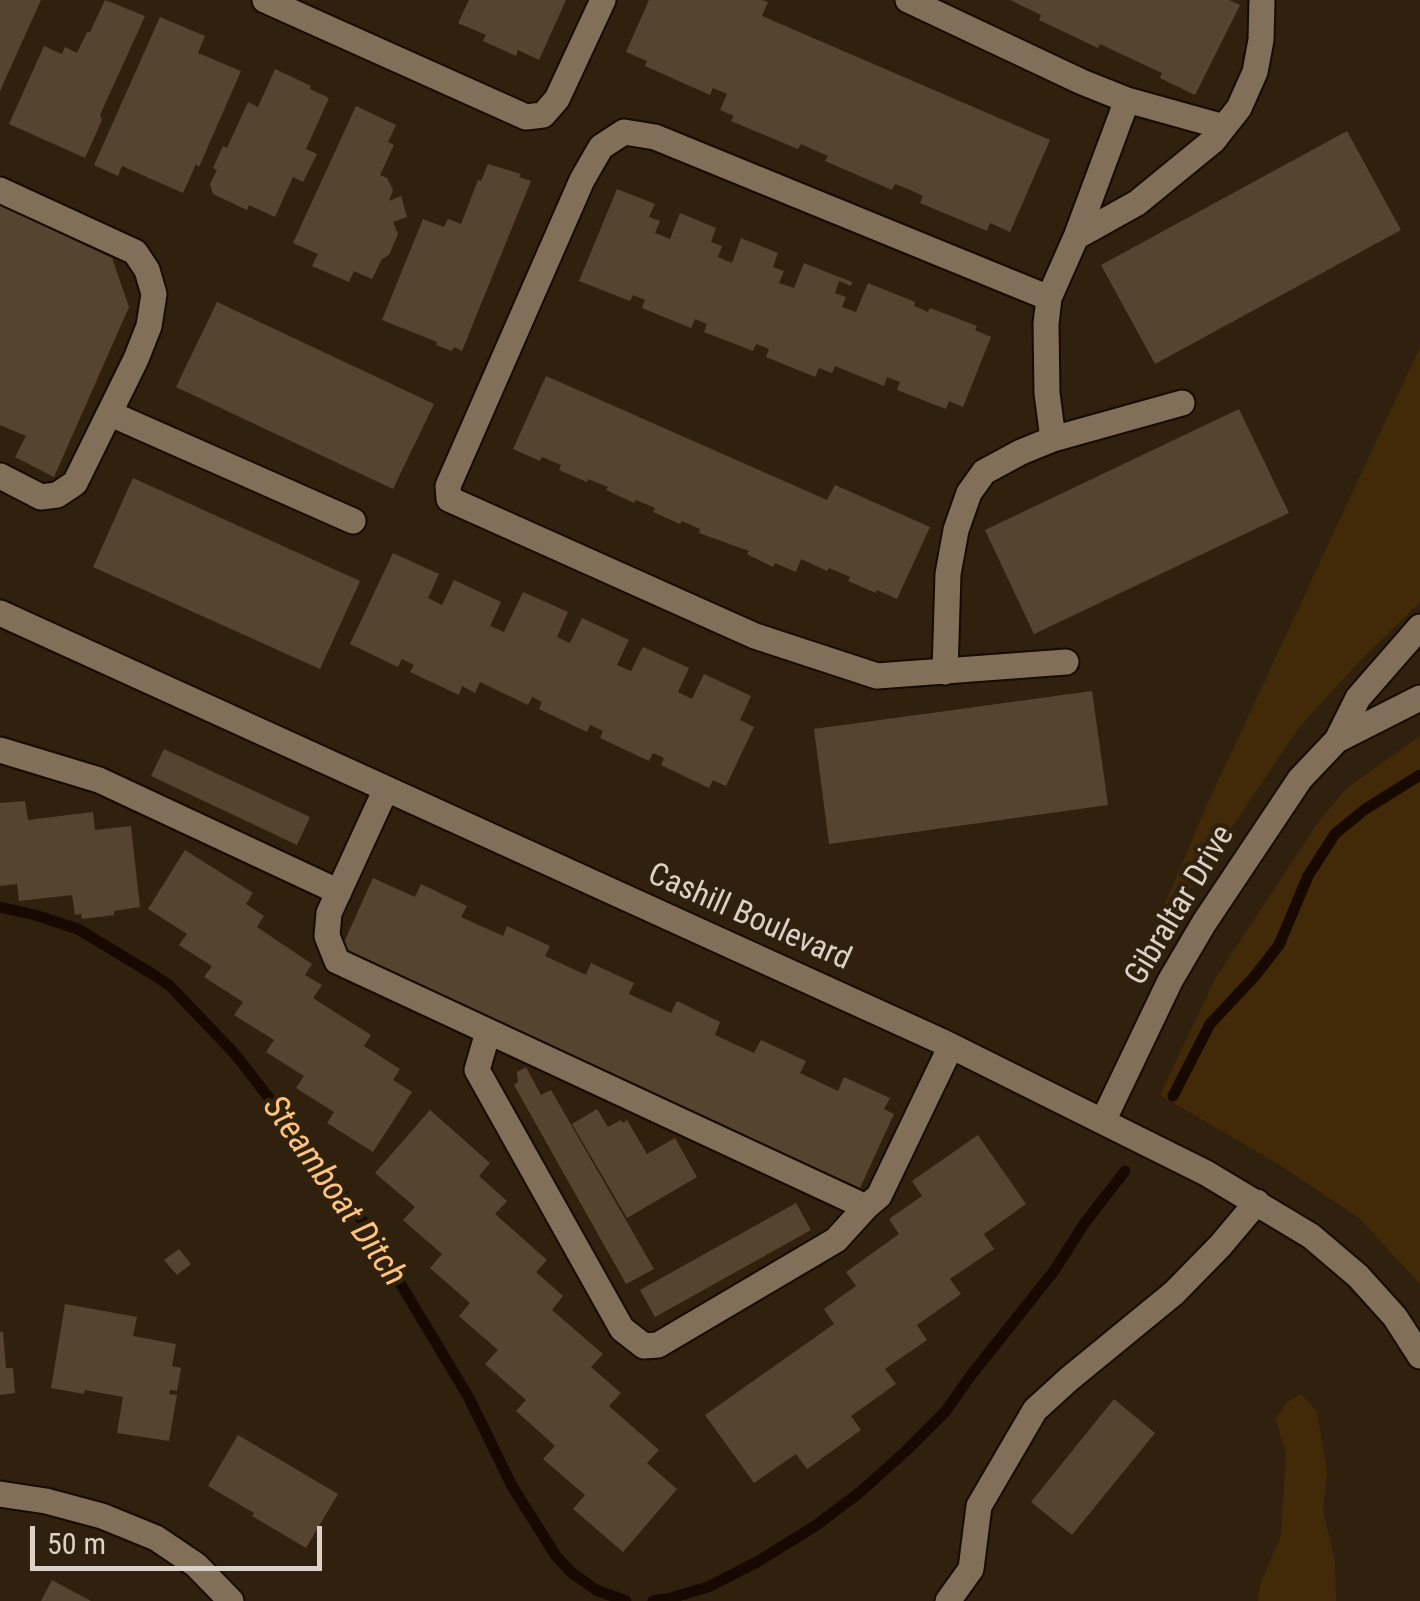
<!DOCTYPE html>
<style>
body{margin:0}
#map{position:relative;width:1420px;height:1601px;overflow:hidden;background:#30210e;font-family:"Roboto Condensed",sans-serif}
canvas{display:block}
.scale{position:absolute;left:30px;top:1526px;width:292px;height:45px;box-sizing:border-box;border:5px solid #dcd1c6;border-top:0;padding-left:12px;font-size:30px;line-height:35px;white-space:nowrap;color:#dcd1c6;-webkit-text-stroke:8px #30210e;paint-order:stroke}
</style>
<div id="map">
<canvas width="1420" height="1601"></canvas>
<div class="scale">50 m</div>
</div>
<script>
const c = document.querySelector('canvas').getContext('2d');
c.lineJoin = 'round';
function fill(path, color) { c.fillStyle = color; c.fill(path, 'evenodd'); }
const shape = rows => new Path2D(rows.map(r => 'M' + r).join(''));
function strokePath(path, color, width, dash) { c.strokeStyle = color; c.lineWidth = width; c.lineCap = dash ? 'butt' : 'round'; c.setLineDash(dash || []); c.stroke(path); }
function label(font, color, halo, rows, align = 'center') {
  c.font = font + ' "Roboto Condensed",sans-serif'; c.lineWidth = 9; c.setLineDash([]); c.textBaseline = 'middle'; c.strokeStyle = halo; c.fillStyle = color; for (const [text, x, y, turn = 0] of rows) {
    c.save(); c.translate(x, y); c.rotate((+turn || 0) * Math.PI / 180); c.textAlign = isNaN(turn) ? turn : align; if (halo) c.strokeText(text, 0, 0); c.fillText(text, 0, 0); c.restore();
  }
}
fill(shape([
 [1420,347,1420,602,1356,665,1300,726,1140,963,1206,807],
 [1420,736,1420,1284,1359,1218,1278,1164,1160,1095,1215,979,1319,821,1347,788],
 [1301,1394,1317,1412,1327,1472,1323,1510,1335,1562,1336,1601,1258,1601,1260,1585,1281,1535,1286,1455,1276,1418,1287,1402]
]), '#422a09');
strokePath(shape([
 [0,907,35,915,78,929,154,975,170,986,235,1054,331,1178,364,1223,469,1398,512,1486,556,1556,571,1572,596,1590,626,1601],
 [1173,1096,1210,1024,1254,977,1279,945,1308,876,1335,834,1364,810,1420,775],
 [653,1601,667,1599,708,1587,757,1562,815,1526,859,1493,906,1451,945,1412,972,1374,1054,1271,1084,1224,1125,1171]
]), '#170800', 11);
fill(shape([
 [0,0,41,0,0,91],
 [105,0,145,16,100,115,102,120,85,158,9,124,44,46,62,54,65,47,77,53,87,32,90,32],
 [469,0,566,0,539,60,518,50,516,56,483,41,486,35,458,23],
 [649,0,762,0,768,2,762,16,1050,140,1010,232,990,223,987,231,920,203,923,196,908,189,895,184,892,190,825,161,828,156,801,144,798,149,731,121,734,116,720,110,727,94,713,88,710,95,645,66,647,61,626,52],
 [1010,0,1229,0,1240,5,1195,95,1160,78,1162,73,1136,61,1100,44,1098,48,1039,20,1041,15],
 [160,17,205,36,198,53,241,71,199,167,196,164,183,193,122,166,118,176,94,165],
 [275,69,311,86,310,89,329,98,306,149,317,154,303,182,293,177,275,217,249,205,247,210,213,194,210,184,217,170,213,168,223,146,227,148,248,102,258,107],
 [356,106,396,125,388,142,394,145,380,175,387,178,393,190,389,201,401,196,407,217,393,222,398,234,389,255,382,259,372,279,354,271,349,282,312,266,318,254,293,243],
 [1347,131,1401,230,1155,364,1101,265],
 [488,164,521,174,519,177,531,181,462,351,454,347,452,351,436,345,437,342,382,320,423,219,444,227,448,219,461,224,478,180,481,181],
 [617,189,655,204,649,217,660,221,655,233,670,239,680,213,716,228,711,242,722,246,718,257,732,263,741,238,778,253,773,267,784,271,779,283,794,288,804,263,852,282,851,286,839,281,835,293,846,297,842,307,856,312,868,283,915,302,914,306,928,312,930,308,977,326,975,330,991,337,963,407,949,401,946,409,897,390,900,382,887,377,884,386,835,366,832,373,819,368,815,377,766,357,769,349,756,344,753,351,704,332,707,324,695,319,691,328,642,308,645,300,633,295,630,301,579,281],
 [0,205,112,258,129,307,54,477,15,457,26,436,0,425],
 [217,302,434,404,393,489,176,387],
 [546,376,827,500,835,485,930,527,897,599,877,590,876,593,848,581,850,577,829,568,827,571,801,559,796,572,775,563,773,567,747,554,749,551,699,533,700,529,682,521,680,524,653,512,655,508,636,500,634,503,606,490,608,487,588,479,587,482,559,470,561,465,542,457,540,461,513,449],
 [1239,409,1289,513,1034,634,985,530],
 [133,478,360,581,320,669,93,567],
 [393,553,439,574,428,598,442,605,454,580,501,602,490,626,504,632,523,592,568,612,557,637,570,643,582,618,629,640,617,665,631,671,643,647,689,668,678,692,692,699,704,674,751,696,740,720,754,727,726,786,713,780,709,788,661,765,664,758,653,753,649,761,600,738,603,731,590,725,587,732,539,709,542,702,532,697,528,705,480,682,475,693,462,686,459,695,410,672,414,665,402,659,398,667,350,644],
 [1092,691,1108,805,829,844,814,729],
 [164,749,310,817,297,845,151,776],
 [25,801,28,820,93,812,95,830,131,826,140,907,114,911,114,915,82,919,81,914,75,915,72,895,19,901,17,884,0,886,0,803],
 [185,850,253,893,246,904,264,916,257,927,312,964,305,975,322,985,313,998,371,1035,364,1046,400,1069,393,1080,412,1092,373,1152,327,1123,334,1112,296,1088,304,1076,266,1052,274,1040,234,1015,243,1002,204,977,212,966,179,945,187,934,148,909],
 [373,878,415,897,421,884,467,906,461,917,503,936,507,926,550,946,545,956,586,975,591,963,634,983,629,994,671,1013,677,1001,720,1022,715,1035,754,1053,761,1040,806,1061,800,1073,838,1091,844,1077,890,1098,884,1109,894,1114,860,1188,341,949],
 [526,1067,541,1095,551,1090,654,1269,626,1284,514,1085,518,1082,517,1072],
 [597,1109,608,1127,621,1120,623,1123,627,1120,647,1154,675,1138,697,1177,627,1218,572,1124],
 [430,1110,490,1163,479,1176,507,1201,495,1214,547,1260,536,1272,563,1296,552,1310,603,1354,591,1367,621,1393,609,1406,659,1450,647,1463,677,1489,623,1552,573,1509,585,1495,543,1459,555,1446,516,1411,526,1400,485,1364,498,1350,459,1316,470,1303,430,1268,442,1254,403,1220,415,1207,375,1173],
 [978,1135,1026,1204,984,1234,994,1249,950,1279,961,1294,917,1325,927,1340,885,1369,896,1384,851,1416,861,1430,807,1469,796,1454,754,1483,705,1415,834,1324,824,1309,856,1286,846,1272,899,1234,889,1219,922,1196,912,1181],
 [796,1203,811,1230,655,1317,640,1290],
 [179,1249,191,1264,177,1275,164,1260],
 [65,1304,137,1317,133,1336,176,1344,172,1366,181,1368,177,1391,170,1390,169,1394,177,1395,169,1441,117,1433,123,1397,85,1390,84,1394,51,1388],
 [0,1332,3,1332,6,1368,13,1368,15,1393,0,1395],
 [1114,1399,1155,1433,1072,1535,1031,1502],
 [238,1435,338,1494,306,1548,252,1516,254,1513,208,1486],
 [52,1580,91,1601,41,1601]
]), '#554430');
const minor = shape([
 [265,0,526,117,543,115,557,99,603,0],
 [908,0,1082,82,1127,100,1224,127],
 [0,190,135,252,147,270,154,294,149,326,136,359,75,483,57,495,41,497,0,476],
 [1076,237,1137,203,1214,140,1224,127,1239,108,1255,72,1261,40,1262,0],
 [1049,298,655,137,624,132,601,147,582,180,448,486,449,499,755,636,877,676,1066,662],
 [111,414,353,521],
 [1053,439,1047,393,1046,324,1049,298,1076,237,1127,100],
 [0,613,945,1043,1206,1173,1311,1236,1358,1276,1395,1317,1420,1356],
 [945,672,948,574,956,530,969,493,984,472,1021,452,1053,439,1182,403],
 [1337,740,1420,698],
 [0,750,99,780,339,892],
 [386,789,329,913,327,936,337,961,866,1207,879,1196,951,1046],
 [488,1032,477,1070,622,1329,644,1346,658,1345,836,1240,866,1207],
 [1103,1121,1170,981,1204,923,1300,779,1337,740,1358,698,1420,627],
 [0,1494,46,1501,102,1516,156,1538,196,1565,231,1601],
 [948,1601,971,1569,979,1506,1035,1410,1069,1379,1174,1293,1220,1246,1257,1202]
]);
strokePath(minor, '#170a00', 29);
strokePath(minor, '#816f5a', 25);
label('32px', '#dcd1c6', '#30210e', [
 ["Gibraltar Drive",1181,906,-59],
 ["Cashill Boulevard",749,918,24]
]);
label('italic 35px', '#fec37d', '#30210e', [
 ["Steamboat Ditch",333,1192,55]
]);
</script>
